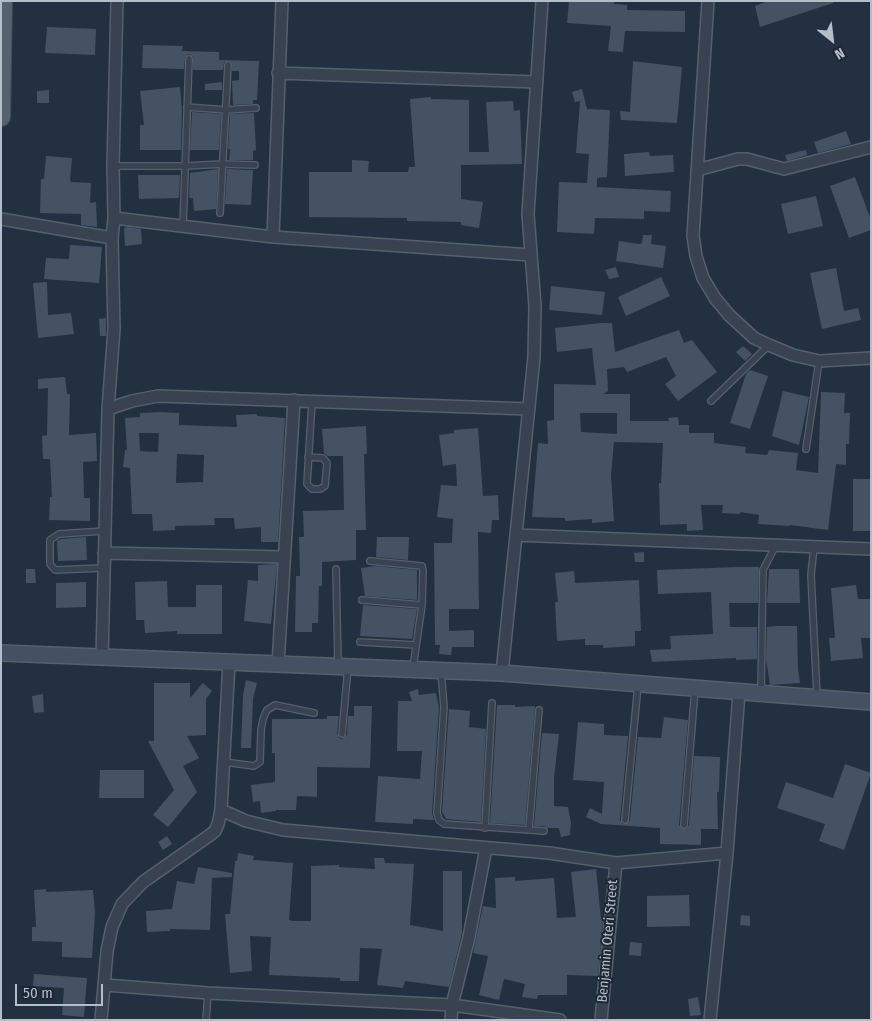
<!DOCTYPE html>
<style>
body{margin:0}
#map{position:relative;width:872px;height:1021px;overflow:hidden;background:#233040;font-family:"Fira Sans Condensed",sans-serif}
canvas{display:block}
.frame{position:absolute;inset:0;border:2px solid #b4bdca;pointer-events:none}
.north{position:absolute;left:807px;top:15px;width:50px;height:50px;-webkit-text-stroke:4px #1d2735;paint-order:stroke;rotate:151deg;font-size:14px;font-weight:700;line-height:20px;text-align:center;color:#b4bdca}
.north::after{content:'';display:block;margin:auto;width:18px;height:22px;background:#b4bdca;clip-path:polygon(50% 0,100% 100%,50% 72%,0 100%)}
.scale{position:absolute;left:15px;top:984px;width:88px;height:22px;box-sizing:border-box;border:2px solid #b4bdca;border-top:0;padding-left:6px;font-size:15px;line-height:18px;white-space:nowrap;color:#b4bdca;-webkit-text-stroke:4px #1d2735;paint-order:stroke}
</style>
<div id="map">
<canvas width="872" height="1021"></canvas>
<div class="frame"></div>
<div class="north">N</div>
<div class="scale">50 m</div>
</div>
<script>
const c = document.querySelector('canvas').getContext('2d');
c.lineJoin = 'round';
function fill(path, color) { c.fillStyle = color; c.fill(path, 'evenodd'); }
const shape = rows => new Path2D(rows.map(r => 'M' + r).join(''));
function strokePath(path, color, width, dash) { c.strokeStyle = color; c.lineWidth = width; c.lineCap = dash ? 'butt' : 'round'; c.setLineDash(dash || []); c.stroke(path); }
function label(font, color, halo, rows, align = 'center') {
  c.font = font + ' "Fira Sans Condensed",sans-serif'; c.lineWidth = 4; c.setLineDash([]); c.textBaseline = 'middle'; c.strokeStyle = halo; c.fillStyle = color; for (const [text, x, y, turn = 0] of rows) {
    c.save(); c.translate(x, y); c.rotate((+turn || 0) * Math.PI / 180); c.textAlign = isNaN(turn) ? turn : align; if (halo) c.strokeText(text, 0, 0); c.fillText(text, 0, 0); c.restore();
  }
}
fill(shape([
 [569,1,614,2,614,4,627,5,627,10,685,11,685,32,625,31,623,52,608,51,611,26,567,23],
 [768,1,833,1,833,3,760,27,755,6],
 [47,27,96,29,95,55,45,53],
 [143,45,183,46,182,51,219,52,219,60,259,61,257,100,253,100,253,104,233,105,232,81,239,80,239,71,232,71,232,63,230,61,224,62,223,70,193,70,193,57,189,54,185,57,184,69,142,68],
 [633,61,682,67,677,123,621,120,620,111,630,112],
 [222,82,222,90,205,90,205,84],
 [180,87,182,110,181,150,140,150,140,125,144,125,140,91],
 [582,89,587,109,610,110,607,177,597,178,597,187,671,191,670,212,644,211,644,219,595,218,594,234,557,232,559,182,587,183,589,154,576,153,580,101,575,102,572,92],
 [49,90,49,103,37,103,37,91],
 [431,97,431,99,469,100,469,152,489,152,486,102,513,101,514,111,520,110,522,164,461,165,461,199,483,202,479,228,461,225,461,222,407,221,407,218,309,217,309,172,352,172,352,160,369,161,368,172,408,172,409,167,415,167,410,99],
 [192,112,221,114,219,150,190,150],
 [254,113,256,150,253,151,253,160,229,160,230,149,228,149,230,114],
 [846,131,851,144,818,153,814,142],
 [806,150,807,155,787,161,785,155],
 [649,152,650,156,673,155,674,172,625,176,624,154],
 [46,156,72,158,70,180,71,182,91,183,90,203,96,202,97,227,81,225,81,214,40,213,41,179,44,179],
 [218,169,216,209,194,211,193,198,189,198,190,173],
 [227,169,253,170,251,205,225,204],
 [138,175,180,175,179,198,139,199],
 [855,177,871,220,871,230,849,238,830,186],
 [816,196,823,226,788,234,781,204],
 [128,227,141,229,142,244,125,246,124,228],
 [643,235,652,235,651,244,666,246,663,268,616,261,619,241,640,244,642,243],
 [70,245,102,247,99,283,44,279,46,258,69,259],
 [616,267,619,277,609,279,605,270],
 [836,268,844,311,858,308,861,320,822,329,810,273],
 [661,277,670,296,626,316,618,297],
 [47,282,48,315,71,313,74,334,38,338,33,283],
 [551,286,605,292,602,315,549,310],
 [106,318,106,336,100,336,99,319],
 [601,323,612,323,615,352,679,330,684,343,692,340,717,372,678,401,665,384,676,376,666,357,627,372,624,367,607,369,608,391,603,394,630,394,630,421,669,421,668,418,678,417,679,425,689,425,689,433,714,433,714,443,746,447,745,453,767,455,769,450,798,453,796,470,818,473,821,392,845,393,844,413,850,413,849,444,846,444,846,465,836,464,828,530,790,525,790,526,758,524,759,515,740,512,740,514,722,513,723,505,701,505,703,530,687,531,687,524,660,525,659,483,661,483,663,443,614,442,611,475,614,521,592,523,592,519,565,521,565,518,532,517,538,443,548,444,547,421,554,420,554,384,596,385,592,348,557,352,555,328],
 [580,413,617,413,617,434,581,432],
 [743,346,752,354,745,361,736,352],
 [750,370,768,376,750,429,730,423,746,374],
 [65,377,67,394,70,394,69,435,96,433,97,461,83,462,84,498,90,498,90,521,49,520,50,497,52,497,50,459,43,459,42,436,47,435,48,388,38,389,38,379],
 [783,391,809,397,799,445,772,436],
 [160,412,179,413,179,425,237,427,236,415,257,414,257,416,285,418,278,542,261,542,261,527,235,529,234,518,214,518,215,525,175,526,175,530,153,531,152,514,132,514,130,468,123,467,125,450,127,450,125,418,140,417,140,413],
 [139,433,159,433,158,452,140,451],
 [177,454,204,455,203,482,176,483],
 [366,426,367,454,364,454,366,530,356,530,356,560,322,562,322,586,319,586,318,623,312,623,312,632,295,632,296,576,300,576,299,537,304,537,303,511,344,510,343,456,328,456,324,453,322,429],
 [478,428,483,496,498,495,499,520,492,520,491,533,478,532,479,609,449,609,449,631,474,630,474,647,452,647,451,655,439,654,440,645,435,645,434,543,452,543,453,519,437,517,441,485,457,486,456,464,443,466,439,435,454,433,454,430],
 [853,479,871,479,871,531,853,531],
 [86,537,87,560,58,561,57,541,61,539],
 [377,537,409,537,408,560,376,557],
 [644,552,644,562,635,562,634,553],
 [277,564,271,624,244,621,248,580,258,581,258,565],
 [375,566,417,570,417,600,365,596,361,568],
 [738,567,759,567,758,603,729,603,730,627,757,627,757,659,736,660,736,658,652,662,650,650,671,649,670,636,713,634,711,592,658,594,657,570],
 [26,569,35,569,36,583,26,583],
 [769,569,799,569,800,603,767,603],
 [574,571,575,583,639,580,641,631,635,631,635,646,603,648,603,645,585,645,585,639,557,641,555,602,558,602,555,573],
 [167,581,168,607,196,607,196,585,222,585,222,634,177,634,177,631,145,633,144,620,136,620,135,582],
 [86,582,86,607,56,608,56,583],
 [856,585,858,599,871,599,871,638,861,638,863,658,831,661,829,638,835,638,831,588],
 [363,605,417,609,412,639,360,636],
 [775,626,797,626,798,669,800,683,770,685,766,659,767,627],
 [246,680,257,683,253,699,251,748,241,748,243,695],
 [154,683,190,683,190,698,203,683,212,691,206,699,206,735,187,736,199,758,183,766,197,792,168,827,153,815,174,790,148,741,154,741],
 [418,689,419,695,436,693,439,708,432,813,434,820,413,819,413,824,375,822,378,776,420,779,422,751,397,751,398,701,412,701,409,692],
 [43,694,44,712,34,713,32,696],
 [497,705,515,705,515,707,535,706,525,825,490,823],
 [354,706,372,706,370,768,317,767,317,797,297,796,296,810,276,810,276,811,261,813,260,801,253,802,251,785,275,782,275,753,272,753,272,719,327,719,327,716,339,716,337,734,339,738,342,739,347,735,348,716,354,716],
 [449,709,470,711,469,727,486,729,481,822,446,819,442,812],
 [664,717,688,720,679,825,682,829,686,829,689,825,694,756,720,757,719,792,717,792,718,829,701,829,701,845,660,844,660,828,601,824,586,817,590,808,602,814,604,782,573,780,578,722,604,724,604,735,628,736,620,820,623,824,627,824,630,820,638,737,661,738],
 [542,733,559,734,554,778,554,806,568,807,571,823,570,835,561,837,559,828,548,828,544,826,534,826],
 [845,764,871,773,844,850,819,841,825,824,777,808,786,782,833,798],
 [100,770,144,770,144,798,99,798],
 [167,836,172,844,163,850,158,842],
 [238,853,254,856,253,860,293,863,289,920,293,921,311,921,311,866,339,865,339,867,375,869,374,858,384,858,385,863,414,864,410,925,443,931,443,871,462,871,462,933,449,987,405,981,403,988,377,985,382,949,360,948,359,981,340,981,340,978,269,975,271,937,250,936,252,971,230,973,225,914,230,914,235,861,237,861],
 [198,867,232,873,232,877,212,878,210,930,170,929,170,931,147,932,146,911,172,909,177,881,194,884],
 [596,869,601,919,603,919,598,976,567,975,567,995,538,995,537,999,522,997,525,984,504,979,499,1000,479,995,488,956,473,953,483,906,496,908,495,878,515,877,515,881,554,878,557,918,576,917,571,872],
 [46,889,46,892,93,890,95,913,92,958,62,957,62,942,32,941,32,927,36,927,34,890],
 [689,895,690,926,647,927,647,896],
 [741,915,750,916,750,926,740,925],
 [630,942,642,943,641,956,629,955],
 [34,974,87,978,84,1017,62,1015,64,988,33,986],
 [698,997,701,1015,690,1016,688,999]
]), '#445264');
const lane = shape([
 [187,107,226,110,256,108],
 [113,166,185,166,223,164,255,165],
 [220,213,228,65],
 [183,226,189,59],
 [711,401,769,345],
 [806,449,819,361],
 [308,457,323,458,327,463,325,486,320,489,312,489,307,484,312,401],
 [814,547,811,575,817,696],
 [370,561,422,566,423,571,422,605,413,668],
 [103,568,55,570,50,564,50,540,59,534,104,531],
 [336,569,338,664],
 [362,600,422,605],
 [360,642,416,645],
 [441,671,444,707,437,813,439,820,444,824,544,831],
 [761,692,763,570,776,545],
 [342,734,348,667],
 [224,762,254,766,260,762,261,730,263,719,267,710,275,705,314,713],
 [625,820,638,685],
 [684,825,695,689],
 [485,828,492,703],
 [529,829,539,710],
 [206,1020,208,993]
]);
const street = shape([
 [708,1,693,236,696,256,703,278,715,298,729,315,754,338,769,345,793,355,819,361,871,358],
 [278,73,537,82],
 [697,170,738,159,747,159,784,169,871,147],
 [114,218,273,237,531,255],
 [1,219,112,238],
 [273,237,282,1],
 [108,409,132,401,158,396,529,409],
 [516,535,871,549],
 [104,553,284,557],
 [102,657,108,409,114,329,112,238,114,218,113,166,117,1],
 [278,664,294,400],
 [502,673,534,357,535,306,528,214,542,1],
 [221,810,246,821,283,830,549,853,616,863,727,853],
 [105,985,208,993,452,1005,560,1020],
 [101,1020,107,951,112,927,122,904,143,882,210,835,215,831,218,824,221,810,229,662],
 [451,1020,452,1005,469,937,486,848],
 [601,1020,616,863],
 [710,1020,727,853,739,692]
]);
const secondary = shape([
 [1,653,502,673,871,702]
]);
const primary = shape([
 [1,117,3,1]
]);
strokePath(lane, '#56606d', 8);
strokePath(street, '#56606d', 14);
strokePath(secondary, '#56606d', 18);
strokePath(primary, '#414b59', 20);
strokePath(lane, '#384250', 5.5);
strokePath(street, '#384250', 11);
strokePath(secondary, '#455163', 15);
strokePath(primary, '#566170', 18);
label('14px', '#b4bdca', '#1d2735', [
 ["Benjamin Oteri Street",608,941,-85]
]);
</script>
